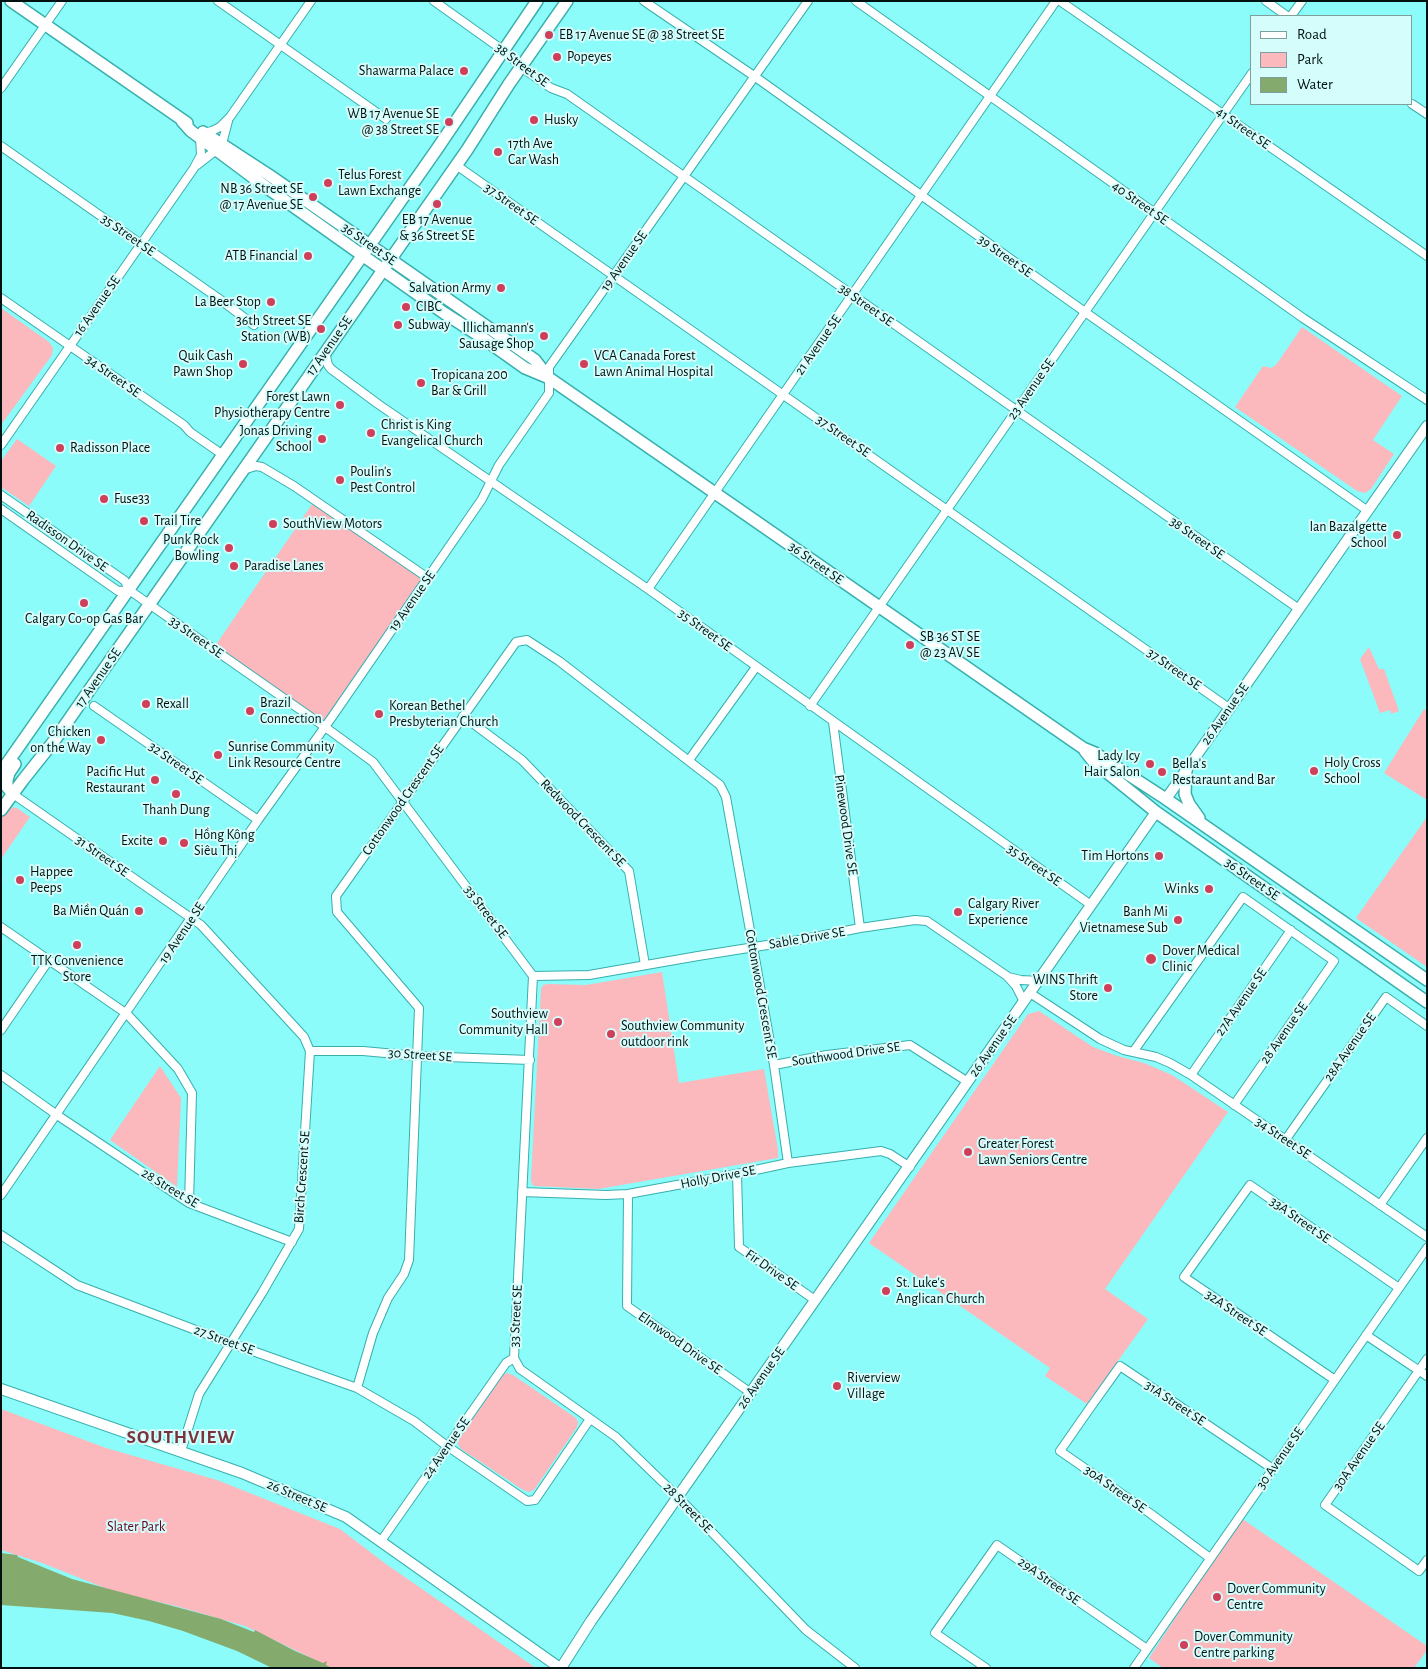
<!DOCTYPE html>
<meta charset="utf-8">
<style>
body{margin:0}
#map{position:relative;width:1428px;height:1669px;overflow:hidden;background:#8cfcfa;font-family:"Alegreya Sans",sans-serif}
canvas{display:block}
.frame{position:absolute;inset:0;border:2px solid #011;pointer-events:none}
.legend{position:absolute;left:1250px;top:15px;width:162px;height:90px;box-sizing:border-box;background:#d4fdfb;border:1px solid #7f9f9d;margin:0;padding:6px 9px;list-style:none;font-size:15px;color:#011}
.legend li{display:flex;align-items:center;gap:10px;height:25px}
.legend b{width:25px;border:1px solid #7f9f9d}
</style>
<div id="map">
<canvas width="1428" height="1669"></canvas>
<div class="frame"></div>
<ul class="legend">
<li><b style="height:6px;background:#fff"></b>Road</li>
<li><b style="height:14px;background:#fbb8bd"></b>Park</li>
<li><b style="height:14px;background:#84ab6d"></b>Water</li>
</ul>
</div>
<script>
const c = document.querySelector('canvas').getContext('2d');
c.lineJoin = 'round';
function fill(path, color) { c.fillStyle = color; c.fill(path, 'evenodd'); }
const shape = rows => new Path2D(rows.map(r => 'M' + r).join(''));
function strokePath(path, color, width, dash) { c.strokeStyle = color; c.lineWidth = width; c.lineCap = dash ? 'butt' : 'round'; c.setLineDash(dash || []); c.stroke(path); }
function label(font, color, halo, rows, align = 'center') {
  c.font = font + ' "Alegreya Sans",sans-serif'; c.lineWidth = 4; c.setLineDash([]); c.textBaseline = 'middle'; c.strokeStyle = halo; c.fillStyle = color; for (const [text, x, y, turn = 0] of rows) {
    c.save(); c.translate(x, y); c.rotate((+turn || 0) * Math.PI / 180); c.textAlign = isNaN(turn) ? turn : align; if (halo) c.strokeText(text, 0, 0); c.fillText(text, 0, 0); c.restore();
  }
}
fill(shape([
 [1,308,49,342,53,348,52,355,1,425],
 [1302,327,1402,396,1373,440,1394,454,1371,489,1365,493,1357,491,1235,407,1263,366,1271,368,1276,365],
 [17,439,56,466,29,506,1,487,1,461],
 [315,500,428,578,325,727,213,649],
 [1369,647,1379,669,1384,669,1399,711,1391,714,1390,710,1380,713,1360,659],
 [1424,709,1427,711,1427,800,1384,773],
 [11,807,17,808,30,817,1,859,1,817],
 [1427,817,1427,967,1356,918],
 [662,972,679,1083,764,1069,778,1150,778,1158,598,1189,534,1186,532,1184,531,1180,541,989,543,985,548,984,586,985],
 [1039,1011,1093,1047,1117,1056,1144,1063,1172,1075,1228,1112,1105,1289,1148,1319,1087,1404,1045,1376,1050,1368,869,1243,1028,1014],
 [160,1066,181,1098,177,1187,110,1140],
 [507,1373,513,1375,576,1418,578,1422,577,1427,534,1490,529,1492,523,1490,461,1449,458,1444,459,1439,503,1375],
 [1,1409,106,1448,217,1480,340,1529,386,1564,536,1668,332,1668,245,1626,176,1606,115,1592,42,1563,1,1550],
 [1241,1518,1427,1646,1427,1650,1414,1668,1163,1668,1149,1658]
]), '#fbb8bd');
fill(shape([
 [1,1553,17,1555,18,1557,72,1579,221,1619,254,1632,255,1630,295,1651,323,1663,327,1661,326,1665,332,1668,272,1668,237,1651,183,1631,149,1621,112,1613,1,1605]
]), '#84ab6d');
const minor = shape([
 [218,1,386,119],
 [434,1,497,46,528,72,551,88,567,94,1299,609],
 [644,1,754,76,1085,312,1368,511],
 [856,1,1303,318,1427,400],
 [1060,1,1427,256],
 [1266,1,1287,16],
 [1291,16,1302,1],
 [1,88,62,1],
 [1412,104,1427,114],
 [204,133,212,131,220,127,230,117,311,1],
 [222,144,228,121],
 [1,146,218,298,254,325],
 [197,165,211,154,217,151],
 [456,165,1229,708],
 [1,298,184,425,190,432,223,455],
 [325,352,328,365,331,369,378,404,648,589,1091,905],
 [1,445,194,168,201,155,200,137],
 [243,470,256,466,262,467,294,486,428,578],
 [1,495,121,578,125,581,129,590,325,727,373,762,533,976,514,1358],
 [1,509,118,591,129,590],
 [648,589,1056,1],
 [94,706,258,820],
 [810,706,1252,73],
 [463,716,522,760,629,871,645,965],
 [833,722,860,928],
 [689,760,756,667],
 [13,794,201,925,304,1037,310,1051,299,1229,262,1293,199,1394,181,1451],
 [1,927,127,1014,178,1069,192,1093,189,1203],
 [533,976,589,975,698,956,805,939,860,928,915,920,927,921,1007,976,1016,986,1024,1002],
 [1008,977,1021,980,1039,981],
 [1030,993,1100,1039,1124,1050,1156,1057,1170,1063,1191,1075,1427,1237],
 [1,1030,49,960],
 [310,1051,363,1051,418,1056,530,1060],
 [1133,1052,1243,897,1334,961,1234,1105],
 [774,1065,827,1055,910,1045,968,1082],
 [1,1075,57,1115,189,1203,292,1242],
 [1191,1075,1291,930],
 [1286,1139,1386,997,1427,1026],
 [737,1174,739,1247,815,1300],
 [522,1192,606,1195,628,1194,737,1174,788,1163,881,1151,890,1154,910,1167],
 [628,1194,627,1306,751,1393],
 [1,1195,258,820,332,717,482,499,499,465,549,393,549,367,808,1],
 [1380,1205,1427,1138],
 [1,1235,77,1285,230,1343,357,1388,414,1421,447,1446,527,1501,535,1500,590,1419],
 [1366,1335,1427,1376],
 [514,1358,520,1369,616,1437,678,1497,806,1630,855,1668],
 [1427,1359,1325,1505,1419,1571,1427,1560],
 [1335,1380,1184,1277,1250,1185,1399,1288],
 [357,1388,373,1333,388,1298,404,1274,409,1260,419,1008,337,912,336,896,516,642,527,640,559,661,720,785,726,797,753,947,774,1065,788,1163],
 [381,1541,506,1363,514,1358],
 [1210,1558,1151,1514,1060,1451,1090,1408,1120,1366,1273,1469],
 [986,1668,935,1633,997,1545,1147,1649],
 [1134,1668,1427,1248]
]);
const tertiary = shape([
 [1166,799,1427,426],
 [1,1389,242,1473,346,1517,560,1668],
 [561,1668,591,1621,1156,812]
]);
const secondary = shape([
 [11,1,187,123],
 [182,121,191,131,266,187,444,313,480,336,525,368,549,378,1083,748,1095,753,1166,799,1427,980],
 [203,132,269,175,535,360,548,377],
 [1085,751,1093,761,1156,812,1427,1002],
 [1186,770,1185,794,1189,804,1199,818],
 [1,772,437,149,537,1],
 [13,794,7,787,7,780,9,773,15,764],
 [1,810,23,780,54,741,95,682,467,150,509,84,567,1]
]);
strokePath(minor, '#37afad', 10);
strokePath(tertiary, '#37afad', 12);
strokePath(secondary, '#37afad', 14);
strokePath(minor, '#fff', 8);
strokePath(tertiary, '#fff', 10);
strokePath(secondary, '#fff', 11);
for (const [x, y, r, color] of [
 [549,35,5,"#cf3f5a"],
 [557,57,5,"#cf3f5a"],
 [464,71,5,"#cf3f5a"],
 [534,120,5,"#cf3f5a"],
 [449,122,5,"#cf3f5a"],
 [498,152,5,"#cf3f5a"],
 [328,183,5,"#cf3f5a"],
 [313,197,5,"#cf3f5a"],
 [437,204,5,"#cf3f5a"],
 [308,256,5,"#cf3f5a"],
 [501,288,5,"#cf3f5a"],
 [271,302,5,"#cf3f5a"],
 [406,307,5,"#cf3f5a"],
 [398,325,5,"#cf3f5a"],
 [321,329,5,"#cf3f5a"],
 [544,336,5,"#cf3f5a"],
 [243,364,5,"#cf3f5a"],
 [584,364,5,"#cf3f5a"],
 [421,383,5,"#cf3f5a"],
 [340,405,5,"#cf3f5a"],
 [371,433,5,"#cf3f5a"],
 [322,439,5,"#cf3f5a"],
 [60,448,5,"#cf3f5a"],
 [340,480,5,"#cf3f5a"],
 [104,499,5,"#cf3f5a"],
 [144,521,5,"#cf3f5a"],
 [273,524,5,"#cf3f5a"],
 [1397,535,5,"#cf3f5a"],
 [229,548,5,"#cf3f5a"],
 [234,566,5,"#cf3f5a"],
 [84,603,5,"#cf3f5a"],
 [910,645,5,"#cf3f5a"],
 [146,704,5,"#cf3f5a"],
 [250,711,5,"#cf3f5a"],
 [379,714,5,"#cf3f5a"],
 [101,740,5,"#cf3f5a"],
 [218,755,5,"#cf3f5a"],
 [1150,764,5,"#cf3f5a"],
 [1314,771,5,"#cf3f5a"],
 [1162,772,5,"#cf3f5a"],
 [155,780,5,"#cf3f5a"],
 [176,794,5,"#cf3f5a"],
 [163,841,5,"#cf3f5a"],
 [184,843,5,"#cf3f5a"],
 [1159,856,5,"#cf3f5a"],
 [20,880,5,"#cf3f5a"],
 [1209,889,5,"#cf3f5a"],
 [139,911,5,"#cf3f5a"],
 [958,912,5,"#cf3f5a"],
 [1178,920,5,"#cf3f5a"],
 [77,945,5,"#cf3f5a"],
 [1151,959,6,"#cf3f5a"],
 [1108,988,5,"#cf3f5a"],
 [558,1022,5,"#cf3f5a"],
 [611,1034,5,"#cf3f5a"],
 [968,1152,5,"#cf3f5a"],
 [886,1291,5,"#cf3f5a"],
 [837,1386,5,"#cf3f5a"],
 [1217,1597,5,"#cf3f5a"],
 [1184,1645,5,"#cf3f5a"]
]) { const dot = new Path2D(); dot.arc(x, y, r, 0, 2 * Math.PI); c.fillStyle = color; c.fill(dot); strokePath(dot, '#d4fdfb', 2); }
label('14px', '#011', '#d4fdfb', [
 ["EB 17 Avenue SE @ 38 Street SE",559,35],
 ["Popeyes",567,57],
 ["Shawarma Palace",454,71,"right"],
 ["WB 17 Avenue SE",439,114,"right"],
 ["@ 38 Street SE",439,130,"right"],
 ["Husky",544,120],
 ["17th Ave",508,144],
 ["Car Wash",508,160],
 ["Telus Forest",338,175],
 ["Lawn Exchange",338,191],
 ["NB 36 Street SE",303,189,"right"],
 ["@ 17 Avenue SE",303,205,"right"],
 ["EB 17 Avenue",437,220,"center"],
 ["& 36 Street SE",437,236,"center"],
 ["ATB Financial",298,256,"right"],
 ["Salvation Army",491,288,"right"],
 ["La Beer Stop",261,302,"right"],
 ["CIBC",416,307],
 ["36th Street SE",311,321,"right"],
 ["Station (WB)",311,337,"right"],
 ["Subway",408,325],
 ["Illichamann's",534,328,"right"],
 ["Sausage Shop",534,344,"right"],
 ["Quik Cash",233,356,"right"],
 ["Pawn Shop",233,372,"right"],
 ["VCA Canada Forest",594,356],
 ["Lawn Animal Hospital",594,372],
 ["Tropicana 200",431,375],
 ["Bar & Grill",431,391],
 ["Forest Lawn",330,397,"right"],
 ["Physiotherapy Centre",330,413,"right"],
 ["Christ is King",381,425],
 ["Evangelical Church",381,441],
 ["Jonas Driving",312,431,"right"],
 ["School",312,447,"right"],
 ["Radisson Place",70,448],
 ["Poulin's",350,472],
 ["Pest Control",350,488],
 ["Fuse33",114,499],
 ["Trail Tire",154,521],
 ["SouthView Motors",283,524],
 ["Ian Bazalgette",1387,527,"right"],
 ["School",1387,543,"right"],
 ["Punk Rock",219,540,"right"],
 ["Bowling",219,556,"right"],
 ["Paradise Lanes",244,566],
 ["Calgary Co-op Gas Bar",84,619,"center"],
 ["SB 36 ST SE",920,637],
 ["@ 23 AV SE",920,653],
 ["Brazil",260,703],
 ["Connection",260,719],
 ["Rexall",156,704],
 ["Korean Bethel",389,706],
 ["Presbyterian Church",389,722],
 ["Chicken",91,732,"right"],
 ["on the Way",91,748,"right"],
 ["Sunrise Community",228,747],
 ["Link Resource Centre",228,763],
 ["Lady Icy",1140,756,"right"],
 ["Hair Salon",1140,772,"right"],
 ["Holy Cross",1324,763],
 ["School",1324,779],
 ["Bella's",1172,764],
 ["Restaraunt and Bar",1172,780],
 ["Pacific Hut",145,772,"right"],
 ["Restaurant",145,788,"right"],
 ["Thanh Dung",176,810,"center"],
 ["Hồng Kông",194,835],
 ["Siêu Thị",194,851],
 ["Excite",153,841,"right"],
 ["Tim Hortons",1149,856,"right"],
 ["Happee",30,872],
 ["Peeps",30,888],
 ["Winks",1199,889,"right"],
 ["Calgary River",968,904],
 ["Experience",968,920],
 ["Ba Miền Quán",129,911,"right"],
 ["Banh Mi",1168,912,"right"],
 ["Vietnamese Sub",1168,928,"right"],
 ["Dover Medical",1162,951],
 ["Clinic",1162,967],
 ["TTK Convenience",77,961,"center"],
 ["Store",77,977,"center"],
 ["WINS Thrift",1098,980,"right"],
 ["Store",1098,996,"right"],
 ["Southview",548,1014,"right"],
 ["Community Hall",548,1030,"right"],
 ["Southview Community",621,1026],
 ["outdoor rink",621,1042],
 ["Greater Forest",978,1144],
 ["Lawn Seniors Centre",978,1160],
 ["St. Luke's",896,1283],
 ["Anglican Church",896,1299],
 ["Riverview",847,1378],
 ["Village",847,1394],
 ["Dover Community",1227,1589],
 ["Centre",1227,1605],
 ["Dover Community",1194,1637],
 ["Centre parking",1194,1653]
], 'left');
label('14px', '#011', '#d4fdfb', [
 ["38 Street SE",522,65,37],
 ["41 Street SE",1243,128,35],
 ["40 Street SE",1140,203,35],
 ["37 Street SE",511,204,35],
 ["35 Street SE",128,235,35],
 ["36 Street SE",369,244,35],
 ["39 Street SE",1005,256,35],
 ["19 Avenue SE",624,261,-55],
 ["38 Street SE",866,305,35],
 ["16 Avenue SE",97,306,-55],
 ["21 Avenue SE",818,345,-55],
 ["17 Avenue SE",329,346,-55],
 ["34 Street SE",113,376,35],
 ["23 Avenue SE",1031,389,-55],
 ["37 Street SE",843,436,35],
 ["38 Street SE",1197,538,35],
 ["Radisson Drive SE",67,541,35],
 ["36 Street SE",816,563,35],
 ["19 Avenue SE",412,601,-55],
 ["35 Street SE",705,630,36],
 ["33 Street SE",196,637,35],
 ["37 Street SE",1174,669,35],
 ["17 Avenue SE",98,678,-55],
 ["26 Avenue SE",1225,714,-55],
 ["32 Street SE",176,763,35],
 ["Cottonwood Crescent SE",403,800,-55],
 ["Redwood Crescent SE",583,823,46],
 ["Pinewood Drive SE",846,825,82],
 ["31 Street SE",102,856,35],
 ["35 Street SE",1034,865,35],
 ["36 Street SE",1252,879,35],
 ["33 Street SE",486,912,53],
 ["19 Avenue SE",182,933,-56],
 ["Sable Drive SE",807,938,-10],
 ["Cottonwood Crescent SE",761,994,80],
 ["27A Avenue SE",1241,1002,-55],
 ["28 Avenue SE",1284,1033,-55],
 ["26 Avenue SE",993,1046,-55],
 ["28A Avenue SE",1350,1047,-55],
 ["Southwood Drive SE",846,1054,-8],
 ["30 Street SE",420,1055,4],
 ["34 Street SE",1283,1138,34],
 ["Birch Crescent SE",302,1177,-86],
 ["Holly Drive SE",718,1177,-11],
 ["28 Street SE",170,1188,31],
 ["33A Street SE",1300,1220,35],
 ["Fir Drive SE",772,1270,35],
 ["32A Street SE",1236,1313,34],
 ["33 Street SE",516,1316,-87],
 ["27 Street SE",224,1340,20],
 ["Elmwood Drive SE",680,1343,35],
 ["26 Avenue SE",761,1378,-55],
 ["31A Street SE",1175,1403,34],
 ["24 Avenue SE",446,1448,-55],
 ["30A Avenue SE",1359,1456,-55],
 ["30 Avenue SE",1280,1458,-55],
 ["30A Street SE",1115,1489,35],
 ["26 Street SE",297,1496,23],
 ["28 Street SE",688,1508,46],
 ["29A Street SE",1049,1581,35]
]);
label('14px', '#61001c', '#d4fdfb', [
 ["Slater Park",136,1527]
]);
c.letterSpacing = '1px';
label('bold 19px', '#7a323c', '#d4fdfb', [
 ["SOUTHVIEW",181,1437]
]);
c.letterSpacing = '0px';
</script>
